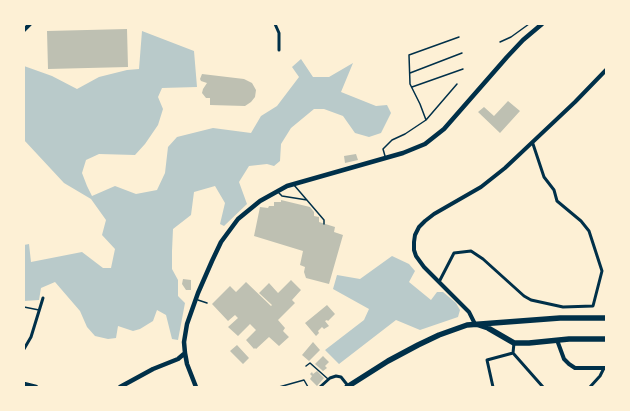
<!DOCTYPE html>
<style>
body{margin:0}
#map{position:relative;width:630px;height:411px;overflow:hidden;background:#fdf0d5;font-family:"IBM Plex Sans",sans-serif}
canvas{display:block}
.frame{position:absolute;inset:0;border:25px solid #fdf0d5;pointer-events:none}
</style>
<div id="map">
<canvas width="630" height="411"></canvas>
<div class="frame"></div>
</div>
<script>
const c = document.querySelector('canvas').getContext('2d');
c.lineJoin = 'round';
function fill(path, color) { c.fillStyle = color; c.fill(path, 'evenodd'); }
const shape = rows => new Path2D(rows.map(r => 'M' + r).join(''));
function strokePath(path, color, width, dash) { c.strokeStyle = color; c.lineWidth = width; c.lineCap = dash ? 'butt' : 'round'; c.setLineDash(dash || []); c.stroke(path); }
fill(shape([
 [142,31,194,51,197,87,162,88,158,97,163,109,158,125,145,144,135,155,99,154,86,160,82,173,87,186,92,196,115,186,136,194,157,190,165,173,168,147,177,137,213,128,251,133,261,116,277,106,299,77,292,67,301,59,313,77,329,77,353,63,341,92,376,106,387,105,391,113,381,133,369,137,355,133,343,116,324,109,314,109,291,128,281,144,280,161,274,166,267,164,249,166,239,182,247,204,224,226,220,224,225,203,215,186,194,192,191,215,173,229,172,251,172,269,178,280,178,296,185,303,178,340,172,339,166,315,157,310,153,321,140,329,133,331,118,326,116,338,108,339,95,336,87,327,80,311,55,282,41,288,39,300,24,301,24,245,29,244,31,262,82,252,103,268,111,268,115,249,102,235,106,220,91,199,64,183,24,140,24,66,52,76,77,89,99,77,127,70,139,69],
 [392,256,409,264,415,271,409,282,431,300,437,292,443,292,456,303,460,310,458,317,420,330,396,320,339,364,325,350,364,320,369,309,333,289,337,275,360,279]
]), '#b9caca');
fill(shape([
 [127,29,128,67,48,69,47,31],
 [202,74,244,79,252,83,256,90,255,97,251,102,245,106,210,105,210,98,206,98,202,93,203,89,207,83,201,81,200,79],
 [508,101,520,111,500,133,478,112,484,107,494,116],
 [356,154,358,160,345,163,344,156],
 [281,200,310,207,314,212,314,216,319,217,319,222,335,227,334,232,343,235,329,284,306,278,304,272,305,267,300,265,303,251,254,236,260,207,268,208,269,206,274,206,274,202,281,202],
 [183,279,191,280,191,290,186,290,182,284],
 [291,280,301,290,292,300,295,303,278,320,285,328,283,331,289,337,279,346,269,337,256,349,255,348,254,349,246,340,256,330,250,324,238,336,228,327,238,318,235,315,228,321,212,304,230,286,236,292,246,282,271,306,272,305,259,293,269,283,278,293],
 [327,305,335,314,328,321,327,320,325,321,329,326,324,329,322,327,318,331,319,333,316,336,305,323],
 [313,342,320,350,309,361,302,355],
 [237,345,249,358,243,364,230,351],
 [323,356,329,362,325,366,327,368,323,371,315,364],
 [317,371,324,378,317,386,310,379,312,376,310,374,312,372,313,374]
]), '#bec0b2');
strokePath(shape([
 [500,42,511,37,529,24],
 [410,73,462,53],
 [412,87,463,69],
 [426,120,457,84],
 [385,156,383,149,392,140,405,134,426,120,420,104,410,84,409,55,459,37],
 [294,185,324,220,324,224],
 [279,193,282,196,307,200],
 [198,300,207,303],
 [24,307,39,310],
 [306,366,310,363,328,379],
 [279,387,304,380,308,387]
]), '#003049', 1.5);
strokePath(shape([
 [275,24,279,33,279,50],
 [439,282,454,253,471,251,483,259,524,296,531,300,563,307,593,306,602,271,589,231,581,221,557,201,554,190,544,177,533,144],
 [24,349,31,337,43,298],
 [513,353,543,387],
 [320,387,330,378,336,376,341,377,349,387],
 [493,387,487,360,513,353,514,343],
 [590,387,600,376,604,368]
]), '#003049', 3);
strokePath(shape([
 [24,30,30,24],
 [475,324,469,312,424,267,416,256,414,250,414,242,415,235,419,227,425,221,434,214,481,187,505,168,575,102,606,70],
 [557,340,564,359,569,364,575,368,606,368]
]), '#003049', 4);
strokePath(shape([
 [24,384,36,387],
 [120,387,153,369,178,359,185,353],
 [196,387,187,364,185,353,184,342,187,324,198,293,212,261,221,242,238,219,260,201,287,186,403,153,425,144,444,129,507,57,523,40,542,24]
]), '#003049', 4.5);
strokePath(shape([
 [479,325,488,328,514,343,529,343,569,339,606,339],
 [347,387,388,361,418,345,439,335,467,325,560,318,606,318]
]), '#003049', 5.5);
</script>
